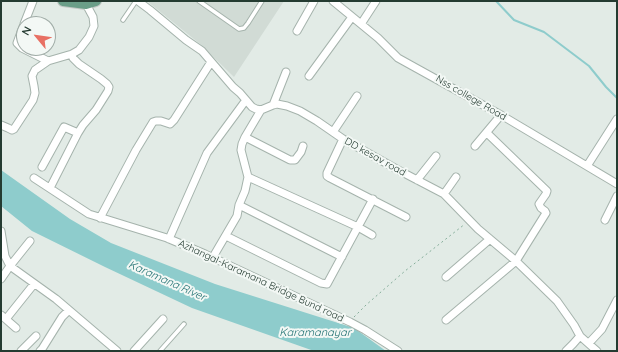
<!DOCTYPE html>
<style>
body{margin:0}
#map{position:relative;width:618px;height:352px;overflow:hidden;background:#e2ebe6;font-family:Quicksand,sans-serif}
canvas{display:block}
.frame{position:absolute;inset:0;border:2px solid #243b31;pointer-events:none}
.north{position:absolute;left:16px;top:16px;width:40px;height:40px;box-sizing:border-box;background:#f3f8f5;border:1px solid #a0aca7;border-radius:50%;rotate:299deg;font-size:11px;font-weight:700;line-height:16px;text-align:center;color:#243b31}
.north::after{content:'';display:block;margin:auto;width:14px;height:18px;background:#e87064;clip-path:polygon(50% 0,100% 100%,50% 72%,0 100%)}
</style>
<div id="map">
<canvas width="618" height="352"></canvas>
<div class="frame"></div>
<div class="north">N</div>
</div>
<script>
const c = document.querySelector('canvas').getContext('2d');
c.lineJoin = 'round';
function fill(path, color) { c.fillStyle = color; c.fill(path, 'evenodd'); }
const shape = rows => new Path2D(rows.map(r => 'M' + r).join(''));
function strokePath(path, color, width, dash) { c.strokeStyle = color; c.lineWidth = width; c.lineCap = dash ? 'butt' : 'round'; c.setLineDash(dash || []); c.stroke(path); }
function label(font, color, halo, rows, align = 'center') {
  c.font = font + ' Quicksand,sans-serif'; c.lineWidth = 4; c.setLineDash([]); c.textBaseline = 'middle'; c.strokeStyle = halo; c.fillStyle = color; for (const [text, x, y, turn = 0] of rows) {
    c.save(); c.translate(x, y); c.rotate((+turn || 0) * Math.PI / 180); c.textAlign = isNaN(turn) ? turn : align; if (halo) c.strokeText(text, 0, 0); c.fillText(text, 0, 0); c.restore();
  }
}
fill(shape([
 [147,1,284,1,234,77,200,44]
]), '#d1dbd5');
fill(shape([
 [1,170,70,219,111,243,215,284,354,328,386,351,314,351,192,308,105,267,32,231,1,206]
]), '#8ecccc');
strokePath(shape([
 [496,1,514,20,544,32,589,66,606,87,617,98]
]), '#8ecccc', 2);
const lane = shape([
 [199,1,239,29,244,28,248,23,262,1],
 [123,20,136,1],
 [160,351,184,324]
]);
const street = shape([
 [138,1,150,10,186,40,202,51,233,87,240,93,252,107,256,109,261,110,273,105,277,104,287,106,300,111,317,121,343,139,400,171,444,194,478,229,516,261,557,301,574,325,580,336,597,351],
 [333,1,378,38,398,58,501,115,617,184],
 [24,24,17,43,22,48,48,61],
 [24,24,33,1],
 [361,24,376,1],
 [297,31,314,1],
 [309,76,352,17],
 [273,105,286,72],
 [1,125,8,128,12,130,14,129,33,100,35,93,34,86,32,76,35,70,48,61,72,54,79,50,89,37,94,26,93,17,86,4],
 [333,132,357,96],
 [245,137,290,160,295,160,301,152,303,146],
 [343,139,327,173,327,176,330,178,406,217],
 [475,146,501,115],
 [587,166,617,119],
 [42,167,64,127,78,133],
 [248,177,358,227,372,235],
 [34,178,89,214,167,238,205,254,350,322,365,330,398,351],
 [417,180,436,156],
 [50,188,78,133,83,125,96,110,108,91,109,87,107,84,101,79,79,64,73,58,72,54],
 [444,194,456,177],
 [239,205,342,257],
 [100,218,136,150,153,122,156,121,161,121,170,124,174,120,211,62],
 [605,220,617,196],
 [1,231,5,256,10,266,1,279],
 [226,236,321,283,327,284,373,199],
 [169,239,207,153,246,100],
 [30,241,10,266,56,299,117,351],
 [213,257,237,216,239,205,245,191,248,177,241,150,242,144,245,137,261,110],
 [446,277,490,239],
 [1,315,16,328],
 [6,319,34,284],
 [446,320,516,261,546,213,545,211,541,208,539,204,546,194,547,191,487,133],
 [589,343,602,329,617,300],
 [21,351,36,336],
 [40,351,42,349,62,317,69,310],
 [134,351,163,319],
 [566,351,573,344,580,336]
]);
const primary = shape([
 [63,1,86,4,96,1]
]);
strokePath(lane, '#a5b3ac', 5.5);
strokePath(street, '#a5b3ac', 9);
strokePath(primary, '#c2c8c5', 12);
strokePath(shape([
 [354,317,366,305,405,271,465,224]
]), '#85ad9a', 1, [2, 3]);
strokePath(lane, '#fff', 3.5);
strokePath(street, '#fff', 7);
strokePath(primary, '#6a9e88', 10);
label('10px', '#243b31', '#f3f8f5', [
 ["Nss college Road",471,98,30],
 ["DD kesav road",375,157,29],
 ["Azhangal-Karamana Bridge Bund road",261,281,25]
]);
label('italic 11px', '#227273', '#f3f8f5', [
 ["Karamana River",167,281,24],
 ["Karamanayar",315,333]
]);
</script>
